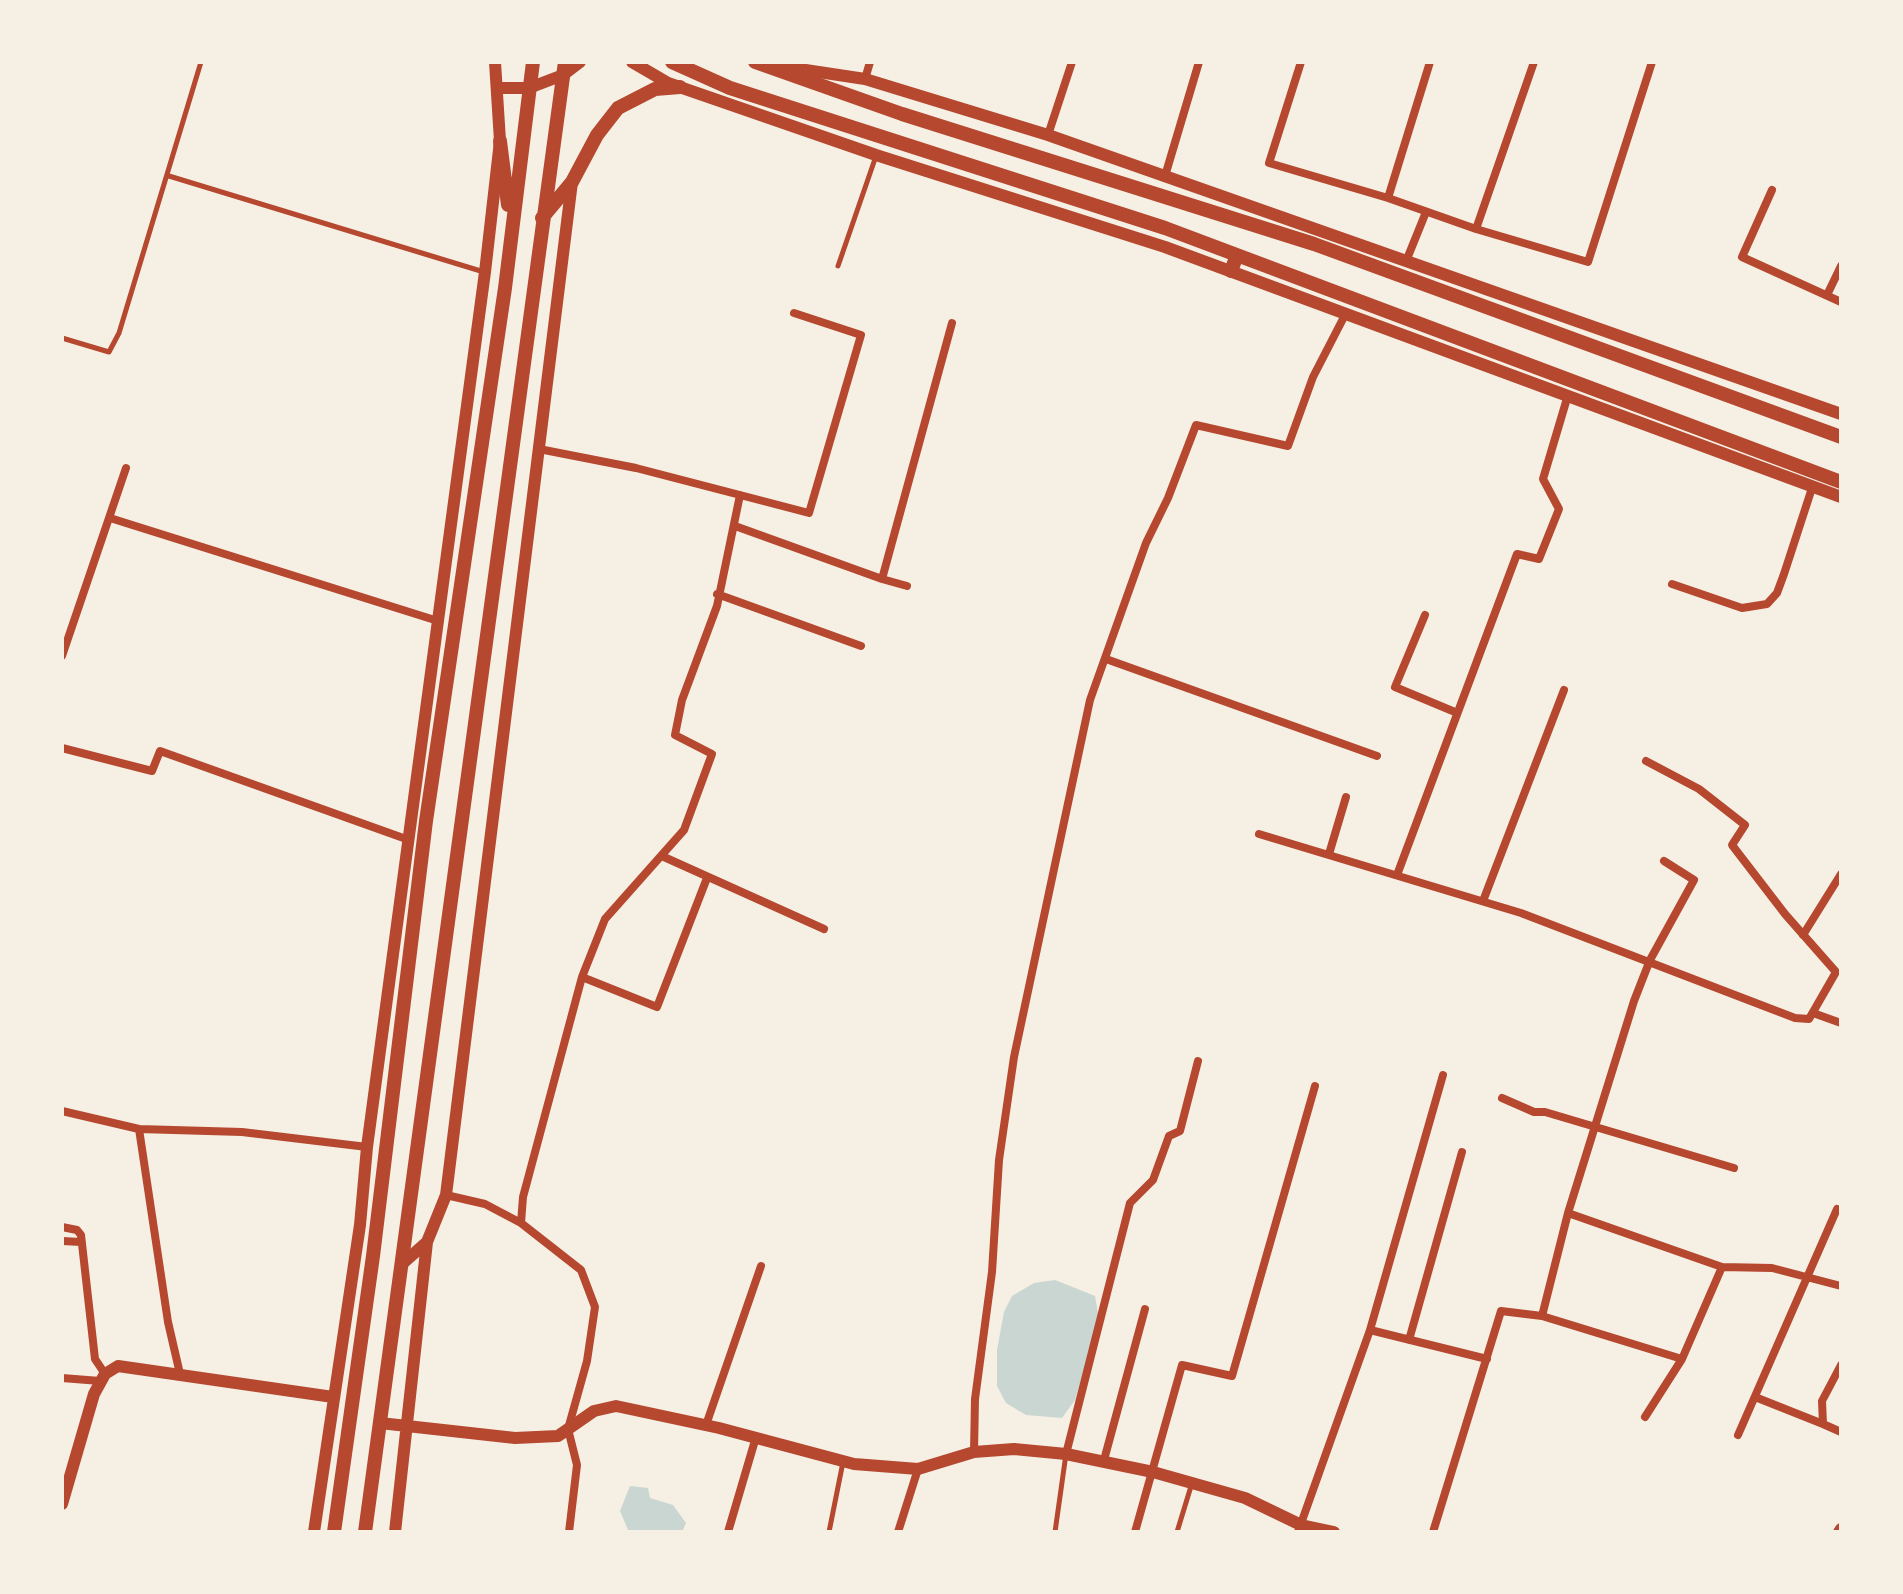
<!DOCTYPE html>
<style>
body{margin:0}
#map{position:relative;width:1903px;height:1594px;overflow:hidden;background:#f6efe4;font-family:"Roboto Serif",serif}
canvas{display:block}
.frame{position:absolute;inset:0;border:64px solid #f6efe4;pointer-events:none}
</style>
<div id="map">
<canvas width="1903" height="1594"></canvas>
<div class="frame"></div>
</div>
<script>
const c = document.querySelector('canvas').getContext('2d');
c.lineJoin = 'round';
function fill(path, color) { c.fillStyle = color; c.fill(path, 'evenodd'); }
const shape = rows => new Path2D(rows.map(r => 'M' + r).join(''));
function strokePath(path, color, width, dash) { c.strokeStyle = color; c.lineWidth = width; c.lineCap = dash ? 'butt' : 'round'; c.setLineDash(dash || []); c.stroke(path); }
fill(shape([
 [1055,1280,1095,1296,1099,1319,1075,1400,1062,1418,1026,1415,1006,1403,997,1386,997,1350,1004,1312,1012,1296,1034,1283],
 [630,1486,648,1488,650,1498,673,1505,686,1523,682,1532,629,1532,620,1511]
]), '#c9d6d2');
strokePath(shape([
 [169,176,484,272],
 [838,266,876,156],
 [62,338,109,352,119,333,201,62],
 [829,1532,843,1462],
 [1055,1532,1066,1454],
 [1177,1532,1192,1483]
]), '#b5482f', 5);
strokePath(shape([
 [1301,62,1269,163,1388,198,1430,62],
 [1534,62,1476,229,1588,262,1652,62],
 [865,79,870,62],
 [1048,135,1072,62],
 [1165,176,1199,62],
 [1772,190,1742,257,1841,302],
 [1388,198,1476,229],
 [1407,259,1426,212],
 [1827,295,1841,266],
 [539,449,636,468,740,495],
 [110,518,438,621],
 [735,526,882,579,952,323],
 [882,579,907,586],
 [1672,584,1742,608,1767,604,1777,593,1784,574,1813,485],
 [717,594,861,646],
 [1425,615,1395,687,1455,712],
 [62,656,126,468],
 [1106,659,1377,756],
 [62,748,152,771,160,751,409,840],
 [1259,834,1521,913,1795,1018,1809,1019,1836,972,1785,914,1732,845,1745,825,1699,789,1646,761],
 [1329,854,1346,797],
 [664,857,824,929],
 [1397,875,1517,554,1539,559,1559,509,1543,479,1568,395],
 [1483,901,1564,690],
 [1803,935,1841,874],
 [582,977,657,1007,707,878],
 [1813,1013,1841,1023],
 [1502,1098,1534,1112,1545,1112,1734,1168],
 [62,1111,139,1129],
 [446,1195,485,1204,521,1223],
 [1568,1213,1722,1267,1772,1268,1841,1286],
 [62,1227,77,1230,81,1235,95,1359,105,1374],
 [62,1241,81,1242],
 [1542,1316,1682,1359],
 [1370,1330,1487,1359],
 [1409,1340,1462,1152],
 [1841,1365,1822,1401,1823,1424,1841,1432],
 [180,1374,168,1322,139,1129,242,1132,367,1147],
 [62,1378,100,1381],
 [1755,1397,1823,1424],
 [1645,1417,1682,1359,1722,1267],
 [706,1425,761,1266],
 [1738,1435,1837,1209],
 [974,1452,975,1399,992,1272,999,1160,1014,1057,1090,700,1146,543,1168,498,1196,425,1288,446,1313,377,1346,313],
 [1066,1454,1130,1203,1153,1180,1169,1136,1180,1131,1198,1061],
 [1104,1460,1145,1309],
 [569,1532,577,1465,568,1429,587,1361,595,1307,581,1270,521,1223,523,1197,582,977,605,919,684,830,712,754,675,735,682,700,717,606,740,495,809,513,861,335,794,313],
 [728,1532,756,1437],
 [898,1532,918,1469],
 [1135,1532,1182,1365,1232,1376,1315,1086],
 [1298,1532,1370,1330,1443,1075],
 [1433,1532,1501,1311,1542,1316,1568,1213,1634,1001,1650,960,1694,880,1664,861]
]), '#b5482f', 8);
strokePath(shape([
 [632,62,668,83,876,155,1165,247,1841,497],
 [779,66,865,79,1048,135,1841,414],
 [498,88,529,88,563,75,580,62],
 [402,1264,427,1242,446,1195,572,182],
 [380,1423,515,1438,558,1436,594,1411,616,1406,719,1428,854,1464,918,1469,974,1452,1014,1449,1066,1454,1153,1472,1245,1498,1301,1525,1334,1532],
 [62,1504,94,1394,105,1374,118,1366,333,1397],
 [314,1532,360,1225,367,1147,485,272,500,141,495,62],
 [395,1532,427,1242],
 [1839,1532,1841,1529]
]), '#b5482f', 12);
strokePath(shape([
 [672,62,730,88,1165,228,1841,482],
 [755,62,902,114,1314,244,1841,437],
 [500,141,508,205],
 [542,218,572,182,597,135,618,108,655,89,680,87],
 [1231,271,1237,255],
 [334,1532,373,1256,426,821,505,288,533,62],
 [365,1532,565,62]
]), '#b5482f', 14);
</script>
